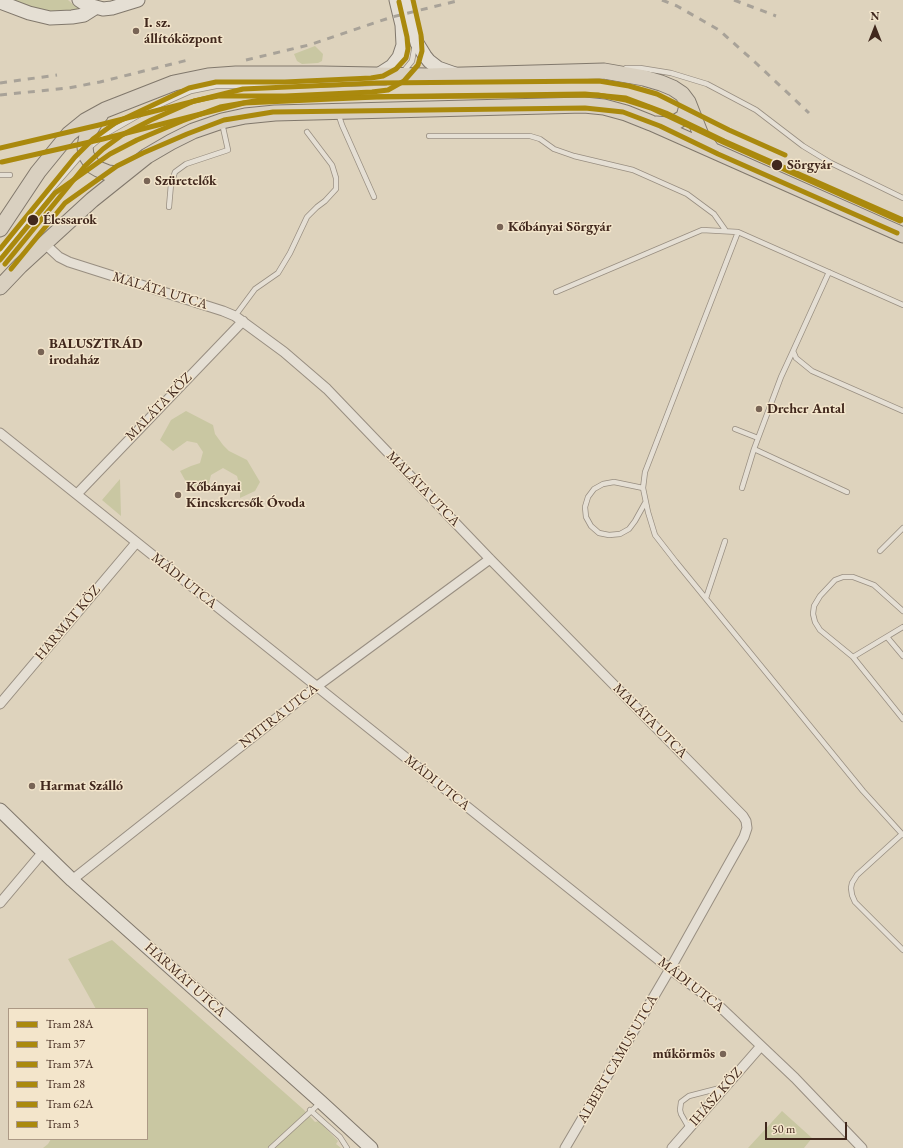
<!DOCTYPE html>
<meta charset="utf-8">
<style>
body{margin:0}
#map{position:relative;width:903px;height:1148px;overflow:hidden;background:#ded3bd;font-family:"EB Garamond",serif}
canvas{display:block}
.legend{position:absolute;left:8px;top:1008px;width:140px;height:132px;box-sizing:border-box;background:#f3e5cb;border:1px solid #ac9985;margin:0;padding:5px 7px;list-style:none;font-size:12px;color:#41281d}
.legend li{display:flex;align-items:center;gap:8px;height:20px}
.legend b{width:20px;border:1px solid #ac9985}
.north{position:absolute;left:855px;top:8px;width:40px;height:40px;-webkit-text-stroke:3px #f3e5cb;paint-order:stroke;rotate:0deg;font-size:11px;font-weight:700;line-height:16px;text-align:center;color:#41281d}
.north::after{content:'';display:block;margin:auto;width:14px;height:18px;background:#41281d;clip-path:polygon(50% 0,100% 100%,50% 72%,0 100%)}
.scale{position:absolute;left:765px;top:1122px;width:82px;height:18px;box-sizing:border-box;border:2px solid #41281d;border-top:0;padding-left:5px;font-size:12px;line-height:14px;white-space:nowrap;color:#41281d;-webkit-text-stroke:3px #f3e5cb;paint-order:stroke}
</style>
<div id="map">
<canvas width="903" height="1148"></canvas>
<ul class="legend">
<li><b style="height:5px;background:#aa890d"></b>Tram 28A</li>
<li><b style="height:5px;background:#aa890d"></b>Tram 37</li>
<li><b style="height:5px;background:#aa890d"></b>Tram 37A</li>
<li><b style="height:5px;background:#aa890d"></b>Tram 28</li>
<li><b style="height:5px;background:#aa890d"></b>Tram 62A</li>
<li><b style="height:5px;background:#aa890d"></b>Tram 3</li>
</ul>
<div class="north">N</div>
<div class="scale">50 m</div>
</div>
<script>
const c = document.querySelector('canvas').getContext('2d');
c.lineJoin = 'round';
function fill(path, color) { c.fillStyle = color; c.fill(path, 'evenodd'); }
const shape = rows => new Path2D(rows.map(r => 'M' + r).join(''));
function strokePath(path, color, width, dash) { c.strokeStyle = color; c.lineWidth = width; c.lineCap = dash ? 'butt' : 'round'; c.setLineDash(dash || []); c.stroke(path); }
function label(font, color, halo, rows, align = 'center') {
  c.font = font + ' "EB Garamond",serif'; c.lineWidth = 3; c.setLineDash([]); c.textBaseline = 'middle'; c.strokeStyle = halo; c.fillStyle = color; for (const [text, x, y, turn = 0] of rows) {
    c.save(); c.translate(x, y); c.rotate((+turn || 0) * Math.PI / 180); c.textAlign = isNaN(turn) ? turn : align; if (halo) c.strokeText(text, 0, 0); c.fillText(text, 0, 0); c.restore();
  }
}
fill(shape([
 [14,0,68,0,80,10,56,11,39,11],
 [315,46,323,54,322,61,318,63,302,64,297,61,294,54],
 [186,411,213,425,215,434,223,445,229,451,247,460,260,482,255,491,240,498,240,487,237,476,223,468,211,475,208,487,197,490,185,480,180,471,191,466,200,463,203,452,197,443,187,441,173,451,160,440,171,420],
 [120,479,121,516,102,500],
 [112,940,303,1109,315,1122,319,1121,338,1141,336,1144,341,1148,43,1148,48,1144,51,1139,147,1139,147,1009,96,1009,68,959],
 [782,1111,812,1138,804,1148,748,1148]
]), '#c9c7a2');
const lane = shape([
 [626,68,640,68,671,73,707,84,756,110,803,146,831,163,903,198],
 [403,72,412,61,415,45],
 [338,113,342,125,374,197],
 [429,136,530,136,540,139,554,149,574,156,633,170,687,194,714,214,726,231],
 [90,147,104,135,146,111,191,91,216,86,285,86,374,83,385,83,390,80],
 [0,175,10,175],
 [169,207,171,184,175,172,186,164,228,150,222,123],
 [738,232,645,472,643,488,648,512,655,535,676,562,863,791,903,835],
 [0,254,51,190,83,153],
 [829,272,793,351,796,358,812,371,903,411],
 [556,292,702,230,738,232,903,305],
 [235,316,255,289,278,273,290,253,307,217,317,207,325,201,336,189,336,178,332,165,307,132],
 [793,351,781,377,754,449,847,492],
 [735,429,758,438],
 [643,488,614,482,603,484,594,489,588,497,585,507,586,517,591,526,599,533,609,535,620,534,629,529,635,521,645,503],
 [742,488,754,449],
 [880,551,903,528],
 [706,598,725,541],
 [903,611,874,585,853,577,843,577,835,580,820,596,814,606,813,614,815,622,820,630,853,657,903,719],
 [887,637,903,656],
 [853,657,903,627],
 [902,834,857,875,852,883,851,888,852,895,855,902,903,950],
 [310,1110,340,1137,347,1148],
 [689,1128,681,1114,680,1110,681,1102,689,1096,724,1087],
 [271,1148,320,1103]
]);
const street = shape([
 [44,243,59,257,69,262,223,311,235,316,284,352,327,389,490,559,743,816,746,821,747,828,744,837,670,969,565,1148],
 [0,433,670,969,717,1004,795,1078,862,1148],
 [77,494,243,321],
 [0,704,136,543],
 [72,880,316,687,490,559],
 [0,903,43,852],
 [672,1148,761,1046]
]);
const secondary = shape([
 [79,0,85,4,103,9,112,8,138,0],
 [407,0,417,43,425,56,429,61,438,68,455,74],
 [0,2,29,13,50,18,72,17,84,15,95,8],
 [378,75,392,66,399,57,403,45,402,25,396,0],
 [0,810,72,880,321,1102,371,1148]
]);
const primary = shape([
 [101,114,95,122,87,135,85,147,86,155,93,166,98,169,108,173,117,174,126,172],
 [656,124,668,125,676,122,684,117,688,102],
 [0,229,38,172,69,134,85,121,105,110,174,83,208,76,236,74,322,74,428,76,604,71,644,78,661,83,673,88,682,94,688,102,701,135,712,150],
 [0,287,20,266,92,200,147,156,171,142,193,131,222,121,245,116,275,113,584,105,604,107,626,113,651,123,903,235]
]);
strokePath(lane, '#988e81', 6);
strokePath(street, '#988e81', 11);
strokePath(secondary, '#81786c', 15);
strokePath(primary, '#81786c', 17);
strokePath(lane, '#e5dfd4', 4.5);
strokePath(street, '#e5dfd4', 9);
strokePath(secondary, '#e5dfd4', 13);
strokePath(primary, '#d9d0c0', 15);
strokePath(shape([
 [662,0,677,6,719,30,757,64,809,113],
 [734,0,776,16],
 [246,60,309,45,392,17,461,0],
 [0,83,57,75],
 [0,95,68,88,100,82,192,59]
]), '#a8a298', 3, [7, 7]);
strokePath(shape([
 [0,260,55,193,110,154,137,140,182,121,220,107,272,98,585,94,626,98,666,113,724,141,903,220]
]), '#aa890d', 5);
strokePath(shape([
 [2,162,103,139,244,103,376,97,598,95,626,100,651,108,723,142,900,221]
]), '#aa890d', 5);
strokePath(shape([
 [0,148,99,125,243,89,376,83,599,81,629,86,657,94,729,130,785,155]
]), '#aa890d', 5);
strokePath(shape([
 [11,269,65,203,117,166,143,153,187,134,224,120,273,112,585,108,623,112,660,126,718,154,897,233]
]), '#aa890d', 5);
strokePath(shape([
 [5,264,85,166,103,149,122,135,151,120,194,101,218,96,285,96,372,92,388,90,404,81,418,65,422,51,421,35,413,0]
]), '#aa890d', 5);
strokePath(shape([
 [0,249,75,157,93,139,115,123,189,88,216,82,285,82,371,78,383,76,396,69,406,58,408,49,407,37,399,2]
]), '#aa890d', 5);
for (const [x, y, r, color] of [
 [136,31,4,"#786455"],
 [777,165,6,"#41281d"],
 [147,181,4,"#786455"],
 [33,220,6,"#41281d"],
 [500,227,4,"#786455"],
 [41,352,4,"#786455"],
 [759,409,4,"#786455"],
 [178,495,4,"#786455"],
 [32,786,4,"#786455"],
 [723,1054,4,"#786455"]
]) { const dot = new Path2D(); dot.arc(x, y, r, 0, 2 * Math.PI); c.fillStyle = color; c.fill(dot); strokePath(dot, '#f3e5cb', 1.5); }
label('bold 14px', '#41281d', '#f3e5cb', [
 ["I. sz.",144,23],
 ["állítóközpont",144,39],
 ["Szüretelők",155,181],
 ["Kőbányai Sörgyár",508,227],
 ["BALUSZTRÁD",49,344],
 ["irodaház",49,360],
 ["Dreher Antal",767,409],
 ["Kőbányai",186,487],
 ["Kincskeresők Óvoda",186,503],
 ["Harmat Szálló",40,786],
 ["műkörmös",715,1054,"right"]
], 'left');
label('bold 14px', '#41281d', '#f3e5cb', [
 ["Sörgyár",787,165],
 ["Élessarok",43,220]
], 'left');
label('14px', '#41281d', '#f3e5cb', [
 ["MALÁTA UTCA",160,291,17],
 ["MALÁTA KÖZ",159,407,-46],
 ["MALÁTA UTCA",423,489,46],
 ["MÁDI UTCA",184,581,39],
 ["HARMAT KÖZ",68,623,-50],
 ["NYITRA UTCA",279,716,-38],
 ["MALÁTA UTCA",650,721,45],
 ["MÁDI UTCA",437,783,39],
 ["HARMAT UTCA",185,980,42],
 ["MÁDI UTCA",691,985,38],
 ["ALBERT CAMUS UTCA",618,1059,-60],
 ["IHÁSZ KÖZ",716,1097,-49]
]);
</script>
